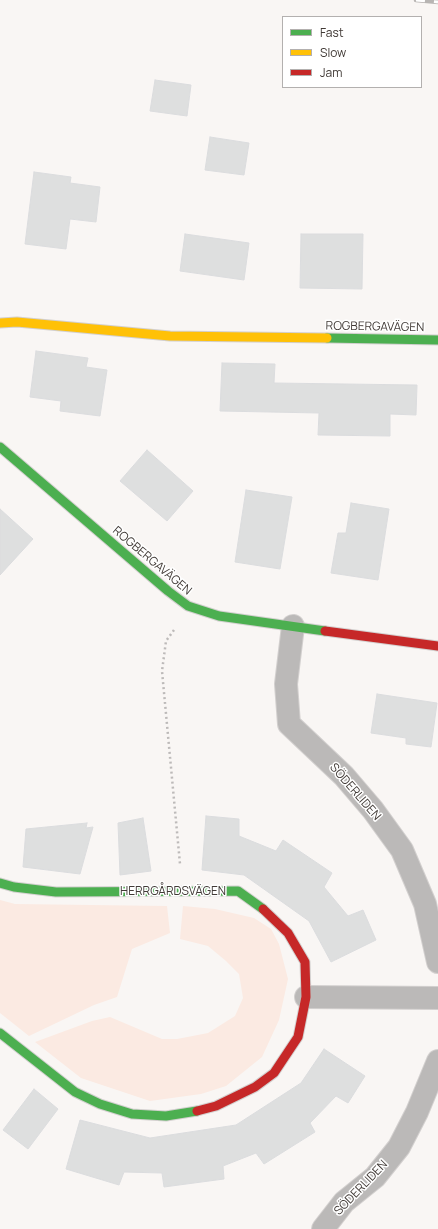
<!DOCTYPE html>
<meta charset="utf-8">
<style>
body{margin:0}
#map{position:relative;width:438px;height:1229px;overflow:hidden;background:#f9f6f4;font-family:Manrope,sans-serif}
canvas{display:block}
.legend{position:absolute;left:282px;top:16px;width:140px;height:72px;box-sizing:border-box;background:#fff;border:1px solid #b3b0af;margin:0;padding:5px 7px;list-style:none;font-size:12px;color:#413a36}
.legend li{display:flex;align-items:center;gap:8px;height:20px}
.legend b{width:20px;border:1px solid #b3b0af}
</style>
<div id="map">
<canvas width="438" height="1229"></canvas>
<ul class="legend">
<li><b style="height:5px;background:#4caf50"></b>Fast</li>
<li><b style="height:5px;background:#ffc107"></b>Slow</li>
<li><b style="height:5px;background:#c62828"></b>Jam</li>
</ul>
</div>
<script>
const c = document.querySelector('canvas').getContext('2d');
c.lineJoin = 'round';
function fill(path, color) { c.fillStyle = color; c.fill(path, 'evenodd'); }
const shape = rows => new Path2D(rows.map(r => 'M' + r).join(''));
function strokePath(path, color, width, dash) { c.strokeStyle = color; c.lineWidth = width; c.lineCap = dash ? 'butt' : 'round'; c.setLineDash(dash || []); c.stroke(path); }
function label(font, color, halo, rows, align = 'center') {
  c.font = font + ' Manrope,sans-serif'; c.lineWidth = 3; c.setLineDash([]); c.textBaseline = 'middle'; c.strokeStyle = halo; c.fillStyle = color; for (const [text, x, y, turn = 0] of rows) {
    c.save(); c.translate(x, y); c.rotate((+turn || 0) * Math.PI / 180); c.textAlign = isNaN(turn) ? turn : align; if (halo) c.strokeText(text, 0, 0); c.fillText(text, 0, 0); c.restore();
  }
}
fill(shape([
 [0,900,15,904,167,906,170,933,132,949,117,997,94,1005,29,1036,0,1013],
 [183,906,215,909,254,918,271,929,279,944,288,979,279,1020,262,1057,226,1086,201,1094,150,1101,81,1078,35,1042,92,1021,110,1017,162,1039,177,1039,208,1033,235,1016,243,998,239,974,226,961,208,946,180,939]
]), '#fbeae2');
const building = shape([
 [155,80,191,85,187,116,150,111,155,80],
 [210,137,249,143,244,175,205,170,210,137],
 [34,172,71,177,70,183,100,187,96,222,70,219,66,249,25,244,34,172],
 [185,234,249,243,244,280,180,271,185,234],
 [301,234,363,234,362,289,300,288,301,234],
 [36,351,88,358,86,367,107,370,100,416,60,411,61,401,30,397,36,351],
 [222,363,275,364,274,383,417,385,416,415,390,414,390,436,318,435,319,413,220,411,222,363],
 [147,450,193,491,167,521,120,481,147,450],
 [246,490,292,497,280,569,235,562,246,490],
 [351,503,389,509,378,580,331,573,338,533,346,533,351,503],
 [0,509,33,539,0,575,0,509],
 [377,694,437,703,431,747,406,744,406,738,371,733,377,694],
 [206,816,239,819,239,836,276,851,283,840,332,873,324,887,348,916,363,910,376,940,331,962,309,921,244,875,202,870,206,816],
 [143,818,151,871,120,875,118,823,143,818],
 [87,823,86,828,93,827,80,874,23,867,26,829,87,823],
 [324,1049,365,1076,348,1103,336,1096,310,1123,315,1132,264,1164,256,1153,223,1166,224,1179,164,1187,162,1173,124,1172,119,1185,66,1169,80,1120,150,1138,236,1125,301,1083,324,1049],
 [34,1089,58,1109,28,1149,3,1130,34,1089]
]);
fill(building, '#dedfdf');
strokePath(building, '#dbdcde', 1);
const street = shape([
 [293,626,286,684,289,724,344,776,373,810,402,850,425,904,438,962],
 [306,997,438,998],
 [323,1229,344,1202,375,1177,399,1147,417,1112,438,1061]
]);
const fast = shape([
 [327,338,438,340],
 [0,447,168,591,188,606,219,616,325,631],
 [0,883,14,887,56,892,238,891,263,909],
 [0,1033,75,1092,100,1104,132,1114,166,1116,197,1111]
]);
const slow = shape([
 [0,323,17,322,170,336,327,338]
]);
const jam = shape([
 [325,631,438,646],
 [197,1111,216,1106,255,1087,274,1073,298,1037,306,997,305,962,288,933,263,909]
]);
strokePath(street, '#d3d0cf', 24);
strokePath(fast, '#d3d0cf', 11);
strokePath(slow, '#d3d0cf', 11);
strokePath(jam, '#d3d0cf', 11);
strokePath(shape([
 [174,630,166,641,162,671,180,864]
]), '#bdbab9', 2.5, [2, 3]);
strokePath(street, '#bbb9b8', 22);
strokePath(fast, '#4caf50', 9);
strokePath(slow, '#ffc107', 9);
strokePath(jam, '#c62828', 9);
const rail = shape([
 [416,0,438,2]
]);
strokePath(rail, '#b8b5b3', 4.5);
strokePath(rail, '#fff', 3, [9]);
label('12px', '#413a36', '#fff', [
 ["ROGBERGAVÄGEN",375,327,1],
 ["ROGBERGAVÄGEN",152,561,40],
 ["SÖDERLIDEN",355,792,49],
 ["HERRGÅRDSVÄGEN",173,892],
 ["SÖDERLIDEN",361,1188,-46]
]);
</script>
